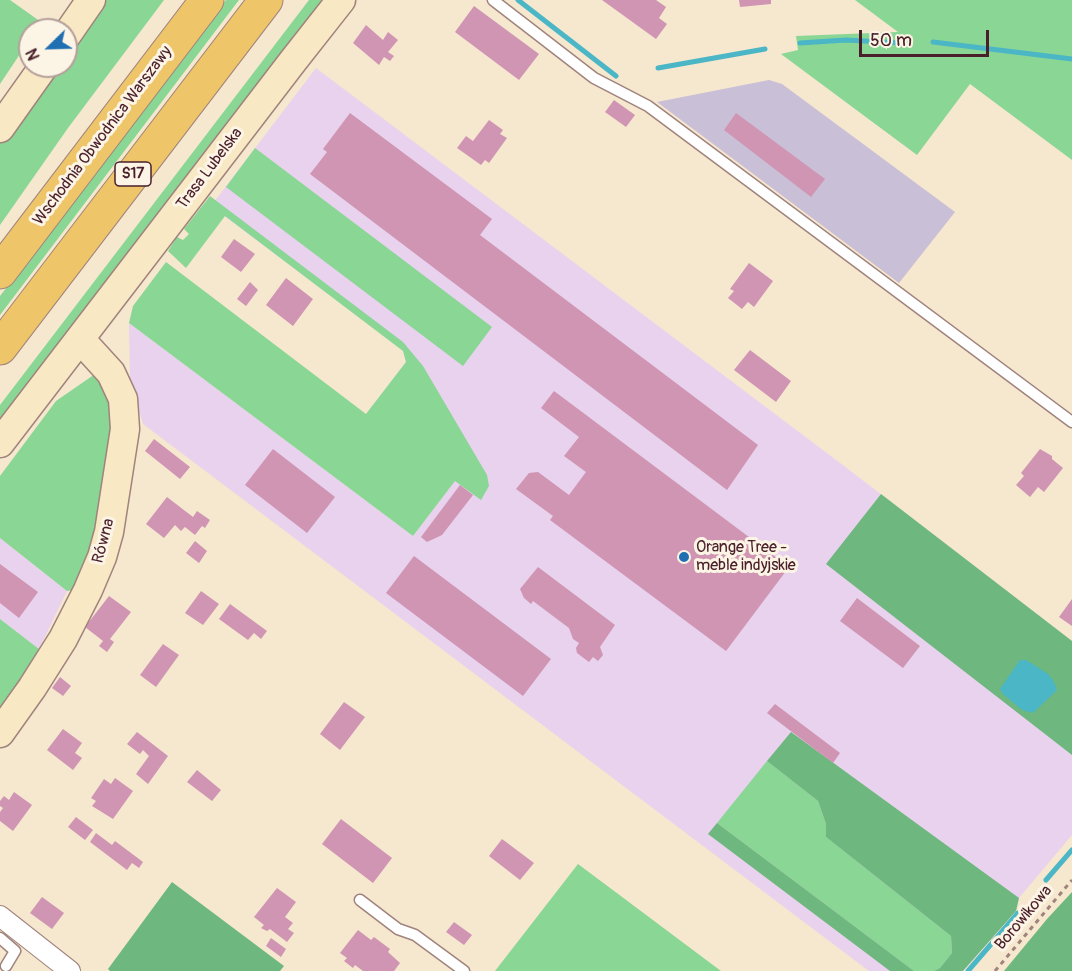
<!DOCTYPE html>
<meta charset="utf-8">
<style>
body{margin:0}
#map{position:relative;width:1072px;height:971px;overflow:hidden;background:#f6e7cf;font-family:Pangolin,sans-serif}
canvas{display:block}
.north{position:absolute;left:18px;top:18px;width:60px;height:60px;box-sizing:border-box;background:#fcf5e5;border:2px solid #b59f9b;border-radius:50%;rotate:247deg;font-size:16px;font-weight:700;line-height:24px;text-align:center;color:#4a1f2b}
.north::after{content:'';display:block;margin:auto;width:21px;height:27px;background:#1f6fb2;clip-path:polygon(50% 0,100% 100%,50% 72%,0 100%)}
.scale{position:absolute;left:859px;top:30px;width:130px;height:27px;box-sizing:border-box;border:3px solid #4a1f2b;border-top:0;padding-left:8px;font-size:18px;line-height:21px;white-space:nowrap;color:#4a1f2b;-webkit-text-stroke:4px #fcf5e5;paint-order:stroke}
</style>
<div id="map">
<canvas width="1072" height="971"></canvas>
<div class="north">N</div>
<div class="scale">50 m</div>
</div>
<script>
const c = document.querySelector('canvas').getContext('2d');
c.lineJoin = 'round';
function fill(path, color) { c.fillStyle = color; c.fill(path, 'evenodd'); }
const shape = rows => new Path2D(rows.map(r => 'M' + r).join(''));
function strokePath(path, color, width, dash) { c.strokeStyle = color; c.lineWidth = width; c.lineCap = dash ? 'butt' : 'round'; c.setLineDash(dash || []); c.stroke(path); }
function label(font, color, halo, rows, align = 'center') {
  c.font = font + ' Pangolin,sans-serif'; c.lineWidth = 6; c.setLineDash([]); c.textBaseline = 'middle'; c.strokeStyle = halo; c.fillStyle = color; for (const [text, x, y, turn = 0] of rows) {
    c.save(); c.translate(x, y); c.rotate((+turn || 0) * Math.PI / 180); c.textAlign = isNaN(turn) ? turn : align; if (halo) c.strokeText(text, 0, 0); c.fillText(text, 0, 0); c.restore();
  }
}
fill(shape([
 [316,68,848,469,1072,641,1072,835,1019,898,1016,911,963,971,869,971,143,424,130,380,129,323,413,536,455,481,366,414,406,362,404,351,211,206],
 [0,538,67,591,39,649,0,619]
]), '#e8d2ee');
fill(shape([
 [769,80,782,84,955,212,899,283,657,102]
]), '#c9bfd7');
fill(shape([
 [0,0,10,0,41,22,36,30,30,30,30,39,0,84],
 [102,0,164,0,68,128,0,225,0,141,54,66,66,66,66,49],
 [226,0,239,0,0,315,0,296],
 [309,0,332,0,0,428,0,405],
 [855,0,1072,0,1072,160,970,84,917,155,781,54,798,50,796,36,898,32],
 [255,148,492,327,463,366,226,187],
 [210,196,403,342,423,366,487,475,489,486,481,500,455,481,413,536,129,323,133,306,166,262,366,414,406,362,403,351,225,216,186,268,168,251,177,237,183,240,189,234,184,229],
 [98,372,114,414,98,536,73,590,67,591,0,538,0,476,56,401],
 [0,619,39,649,0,714],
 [767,761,818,801,826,824,826,837,951,936,952,953,940,968,934,971,914,971,717,823],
 [578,864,721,971,495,971]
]), '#89d695');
fill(shape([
 [881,494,1072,641,1072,755,826,564],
 [791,732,1019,898,1016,911,963,971,934,971,940,968,952,953,951,936,826,837,826,824,818,801,767,761],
 [717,823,914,971,890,971,708,834],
 [172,882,284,966,280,971,110,971,108,969],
 [1072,892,1072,971,1004,971,1047,919]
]), '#6eb77e');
fill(shape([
 [1020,660,1026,660,1048,674,1054,682,1057,690,1033,713,1022,710,1003,694,1000,689]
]), '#4ab6c6');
strokePath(shape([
 [518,0,616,76],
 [933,42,1072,59],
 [800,43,846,40,902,43],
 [658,68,765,49],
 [1046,880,1072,850],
 [968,971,1018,913]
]), '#4ab6c6', 5);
fill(shape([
 [602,0,656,0,666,7,659,18,667,24,656,39],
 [739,0,771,0,771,4,740,7],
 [474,6,539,54,519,80,455,32],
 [366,25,383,40,388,32,398,40,388,52,394,56,390,61,384,57,379,65,353,43],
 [614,100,635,115,626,127,605,112],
 [350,113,492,219,480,235,758,445,727,490,310,174,327,152,323,149],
 [736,113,825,179,811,197,724,130],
 [489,120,503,130,500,134,507,138,489,163,485,160,481,165,457,148,466,136,473,141],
 [234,239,255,254,241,272,221,257],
 [749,263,773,281,754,307,748,302,742,309,728,298,734,291,730,289],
 [286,278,313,299,293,326,266,305],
 [250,282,258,290,246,306,237,299],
 [750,350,791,381,776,402,734,370],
 [554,391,789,567,726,651,550,520,553,516,516,489,529,473,538,472,569,495,586,472,564,456,579,437,541,408],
 [154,439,190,467,180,479,145,451],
 [273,449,335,497,307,533,245,485],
 [1040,449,1052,456,1052,459,1063,468,1044,492,1038,487,1030,497,1016,485,1024,476,1021,473],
 [460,485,473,495,442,535,427,542,421,537],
 [167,497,193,517,197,511,210,520,205,528,202,526,195,535,185,527,181,531,175,525,164,538,146,524],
 [195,541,207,551,199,563,186,553],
 [414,556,551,659,523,696,386,593],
 [0,564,38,592,19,618,0,603],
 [538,567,615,625,600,647,603,655,598,661,593,657,589,662,577,653,576,648,579,643,573,639,569,628,533,601,531,604,524,598,520,589],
 [201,591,219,604,203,625,185,613],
 [109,596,131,612,110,639,114,642,107,652,99,646,103,641,85,627],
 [857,598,920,646,903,668,840,621],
 [1072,599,1072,626,1059,617],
 [230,604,267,631,261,639,254,633,248,640,219,619],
 [163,644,179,655,156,687,140,675],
 [60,677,71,686,63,696,52,688],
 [344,702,365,717,340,750,320,734],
 [775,704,840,753,833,763,767,713],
 [63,729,82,743,75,753,82,758,73,770,47,750],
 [137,732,168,756,148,784,136,774,149,756,143,750,140,754,127,744],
 [197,770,221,790,212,801,187,782],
 [115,778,133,791,113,819,92,806,96,801,91,798,104,779,111,784],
 [14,792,32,805,13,831,0,821,0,812,3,808,0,806,0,801,4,796,9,800],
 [76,817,93,830,85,840,68,827],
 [341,819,392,858,373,883,322,844],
 [96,833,112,845,115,841,143,862,139,868,132,863,127,870,90,842],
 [502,839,534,863,520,880,489,856],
 [277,888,296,902,285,917,293,923,288,929,294,933,287,942,270,929,267,931,261,928,264,925,254,917],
 [42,897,64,913,52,929,30,913],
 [454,922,472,935,464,945,446,932],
 [358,930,371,940,374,937,390,949,388,952,400,963,394,971,363,971,355,965,353,968,344,961,347,958,340,953],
 [271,938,286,949,281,957,266,946]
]), '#cf95b3');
const lane = shape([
 [493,0,594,78,648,106,1072,422],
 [360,900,398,929,415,935,464,971],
 [0,938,15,951,6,966]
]);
const street = shape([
 [0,916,70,971]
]);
const secondary = shape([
 [66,36,91,0],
 [0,128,44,66],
 [0,443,293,61,341,0],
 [0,733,32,688,63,639,88,590,102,557,109,532,125,429,123,399,111,373,80,339]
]);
const highway = shape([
 [0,272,207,0],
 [0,348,266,0]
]);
strokePath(lane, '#a0837d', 13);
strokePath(street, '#a0837d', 22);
strokePath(secondary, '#a0837d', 31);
strokePath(highway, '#a0837d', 35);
strokePath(shape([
 [995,971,1072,880]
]), '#a0837d', 3, [4.5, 4.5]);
strokePath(lane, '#fff', 10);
strokePath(street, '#fff', 20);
strokePath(secondary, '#f8e8c3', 28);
strokePath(highway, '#eec569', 33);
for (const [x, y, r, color] of [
 [684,557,6,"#1f6fb2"]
]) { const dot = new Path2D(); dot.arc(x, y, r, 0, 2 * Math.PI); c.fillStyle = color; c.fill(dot); strokePath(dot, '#fcf5e5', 2); }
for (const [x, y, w] of [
 [133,174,36]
]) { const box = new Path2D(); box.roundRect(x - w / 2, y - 12, w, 24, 4.5); c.fillStyle = '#fcf5e5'; c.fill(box); strokePath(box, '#4a1f2b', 1.5); }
label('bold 15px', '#4a1f2b', null, [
 ["S17",133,174]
]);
label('16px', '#4a1f2b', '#fcf5e5', [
 ["Wschodnia Obwodnica Warszawy",103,136,-53],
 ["Trasa Lubelska",210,169,-53],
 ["Równa",104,541,-75],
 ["Borowikowa",1024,918,-50]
]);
label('16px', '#4a1f2b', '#fcf5e5', [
 ["Orange Tree -",696,548],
 ["meble indyjskie",696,566]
], 'left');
</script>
